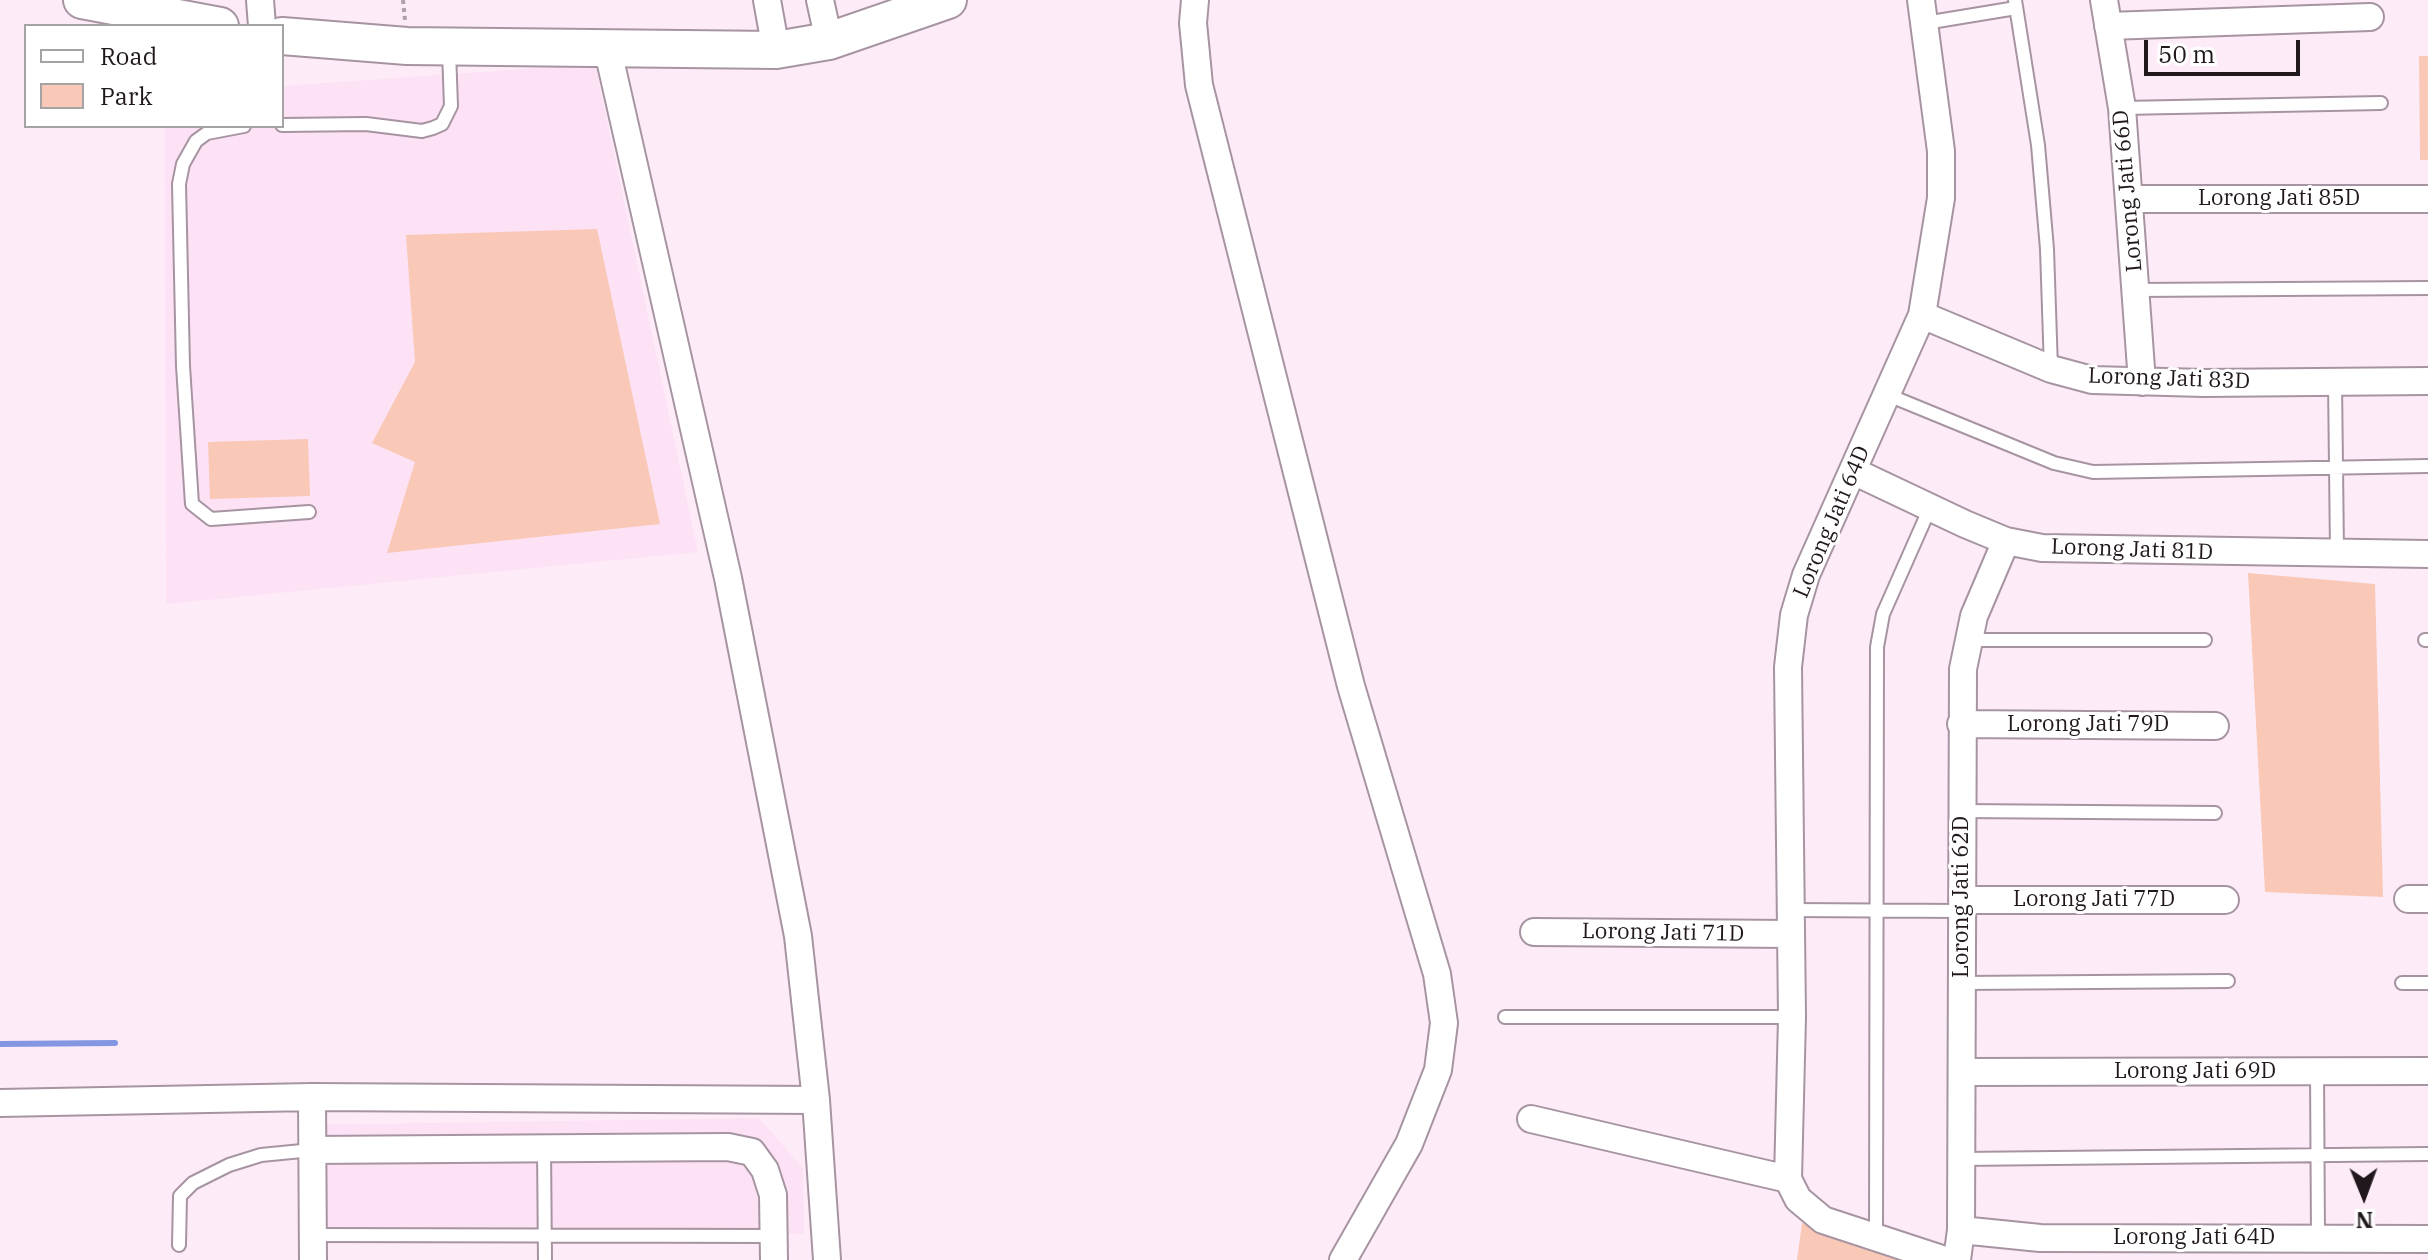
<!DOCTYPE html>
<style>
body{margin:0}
#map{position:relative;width:2428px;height:1260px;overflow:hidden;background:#fdecf8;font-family:"IBM Plex Serif",serif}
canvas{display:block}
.legend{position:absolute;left:24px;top:24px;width:260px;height:104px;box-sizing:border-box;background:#fff;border:2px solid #a6a3a5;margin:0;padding:10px 14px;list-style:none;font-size:24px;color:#20181d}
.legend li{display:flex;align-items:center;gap:16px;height:40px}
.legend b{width:40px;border:2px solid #a6a3a5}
.north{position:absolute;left:2324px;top:1156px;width:80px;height:80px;-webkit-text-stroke:6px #fff;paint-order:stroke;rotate:179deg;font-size:22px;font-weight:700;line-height:32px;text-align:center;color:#20181d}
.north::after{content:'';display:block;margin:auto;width:28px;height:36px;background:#20181d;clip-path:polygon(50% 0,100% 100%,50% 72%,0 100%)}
.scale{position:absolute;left:2144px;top:40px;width:156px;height:36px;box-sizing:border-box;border:4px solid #20181d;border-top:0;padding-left:10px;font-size:24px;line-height:28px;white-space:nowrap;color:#20181d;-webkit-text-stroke:6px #fff;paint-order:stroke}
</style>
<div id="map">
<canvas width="2428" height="1260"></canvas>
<ul class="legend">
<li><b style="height:10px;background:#fff"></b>Road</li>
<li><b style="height:22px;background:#f9c8b6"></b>Park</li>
</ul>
<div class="north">N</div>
<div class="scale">50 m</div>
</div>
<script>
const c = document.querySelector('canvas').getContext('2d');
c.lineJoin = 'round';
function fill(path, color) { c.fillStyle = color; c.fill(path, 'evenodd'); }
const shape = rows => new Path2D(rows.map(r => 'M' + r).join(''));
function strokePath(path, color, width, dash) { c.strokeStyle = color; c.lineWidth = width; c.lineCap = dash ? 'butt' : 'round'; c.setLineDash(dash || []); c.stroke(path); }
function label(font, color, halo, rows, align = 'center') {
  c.font = font + ' "IBM Plex Serif",serif'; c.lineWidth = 6; c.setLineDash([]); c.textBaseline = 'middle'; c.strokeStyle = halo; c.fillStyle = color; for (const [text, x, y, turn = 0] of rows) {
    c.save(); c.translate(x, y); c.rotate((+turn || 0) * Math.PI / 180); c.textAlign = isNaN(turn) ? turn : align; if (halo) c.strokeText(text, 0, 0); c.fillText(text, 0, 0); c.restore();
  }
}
fill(shape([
 [595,64,698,552,166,604,165,126,282,126,282,86],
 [759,1118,803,1168,804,1234,301,1241,299,1125]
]), '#fde1f4');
fill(shape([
 [2419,56,2428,56,2428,160,2420,160],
 [597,229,660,524,387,553,415,462,372,443,415,362,406,235],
 [308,439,310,496,210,499,208,442],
 [2248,573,2375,584,2383,897,2265,892],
 [1802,1223,1921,1260,1797,1260]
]), '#f9c8b6');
strokePath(shape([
 [0,1044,115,1043]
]), '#8496e2', 6);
const service = shape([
 [2015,0,2038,145,2047,249,2051,369],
 [1925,23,2016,8],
 [2122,108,2381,103],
 [282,125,366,124,422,131,433,128,442,124,451,106,449,51],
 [244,126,207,133,196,141,183,164,179,184,183,366,192,504,211,519,309,512],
 [2137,290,2428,288],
 [2335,381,2337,552],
 [1888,395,2054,463,2093,472,2428,466],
 [1966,640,2205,640],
 [2425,640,2428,640],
 [1962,811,2215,813],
 [1790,910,1961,911],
 [1962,983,2228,981],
 [2402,983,2428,983],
 [1505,1017,1792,1017],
 [2317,1071,2318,1238],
 [544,1148,545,1260],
 [1961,1159,2428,1154],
 [313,1235,774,1236],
 [1876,1237,1877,647,1883,614,1929,510],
 [179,1245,180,1196,193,1183,229,1165,261,1155,312,1150]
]);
const minor = shape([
 [260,0,262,26],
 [767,0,776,50],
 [820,0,829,41],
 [1195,0,1193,23,1199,85,1351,686,1437,974,1444,1023,1438,1070,1409,1144,1343,1260],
 [1921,0,1941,151,1941,198,1922,315,1806,575,1794,615,1788,667,1792,1017,1788,1179,1798,1199,1823,1220,1945,1260],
 [2104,0,2122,108,2142,382],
 [2108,26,2370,17],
 [608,51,728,578,798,936,816,1100,827,1260],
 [2130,199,2428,199],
 [1922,315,2051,369,2092,380,2204,383,2428,381],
 [1853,471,1965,524,2006,541,2042,548,2428,554],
 [1961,724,2215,726],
 [2408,899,2428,899],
 [1962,900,2225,900],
 [1534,932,1791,934],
 [1962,1072,2428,1071],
 [312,1097,313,1260],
 [0,1103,312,1097,816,1100],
 [1531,1119,1788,1179],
 [312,1150,728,1147,752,1152,765,1170,773,1195,774,1260],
 [1961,1230,2040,1238,2428,1239],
 [1957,1260,1961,1230,1963,669,1974,616,2006,541]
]);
const secondary = shape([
 [82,0,220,26],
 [282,36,407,46,776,50,829,41,948,0]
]);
strokePath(service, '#a794a2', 16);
strokePath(minor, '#a794a2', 30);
strokePath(secondary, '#a794a2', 40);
strokePath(shape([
 [403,0,405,20]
]), '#aea0aa', 4, [4, 4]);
strokePath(service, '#fff', 12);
strokePath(minor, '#fff', 26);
strokePath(secondary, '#fff', 36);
label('22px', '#20181d', '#fff', [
 ["Lorong Jati 66D",2128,191,-95],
 ["Lorong Jati 85D",2279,199],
 ["Lorong Jati 83D",2169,379,2],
 ["Lorong Jati 64D",1832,522,-67],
 ["Lorong Jati 81D",2132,550,2],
 ["Lorong Jati 79D",2088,725],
 ["Lorong Jati 62D",1962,897,-90],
 ["Lorong Jati 77D",2094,900],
 ["Lorong Jati 71D",1663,933,1],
 ["Lorong Jati 69D",2195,1072],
 ["Lorong Jati 64D",2194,1238]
]);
</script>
